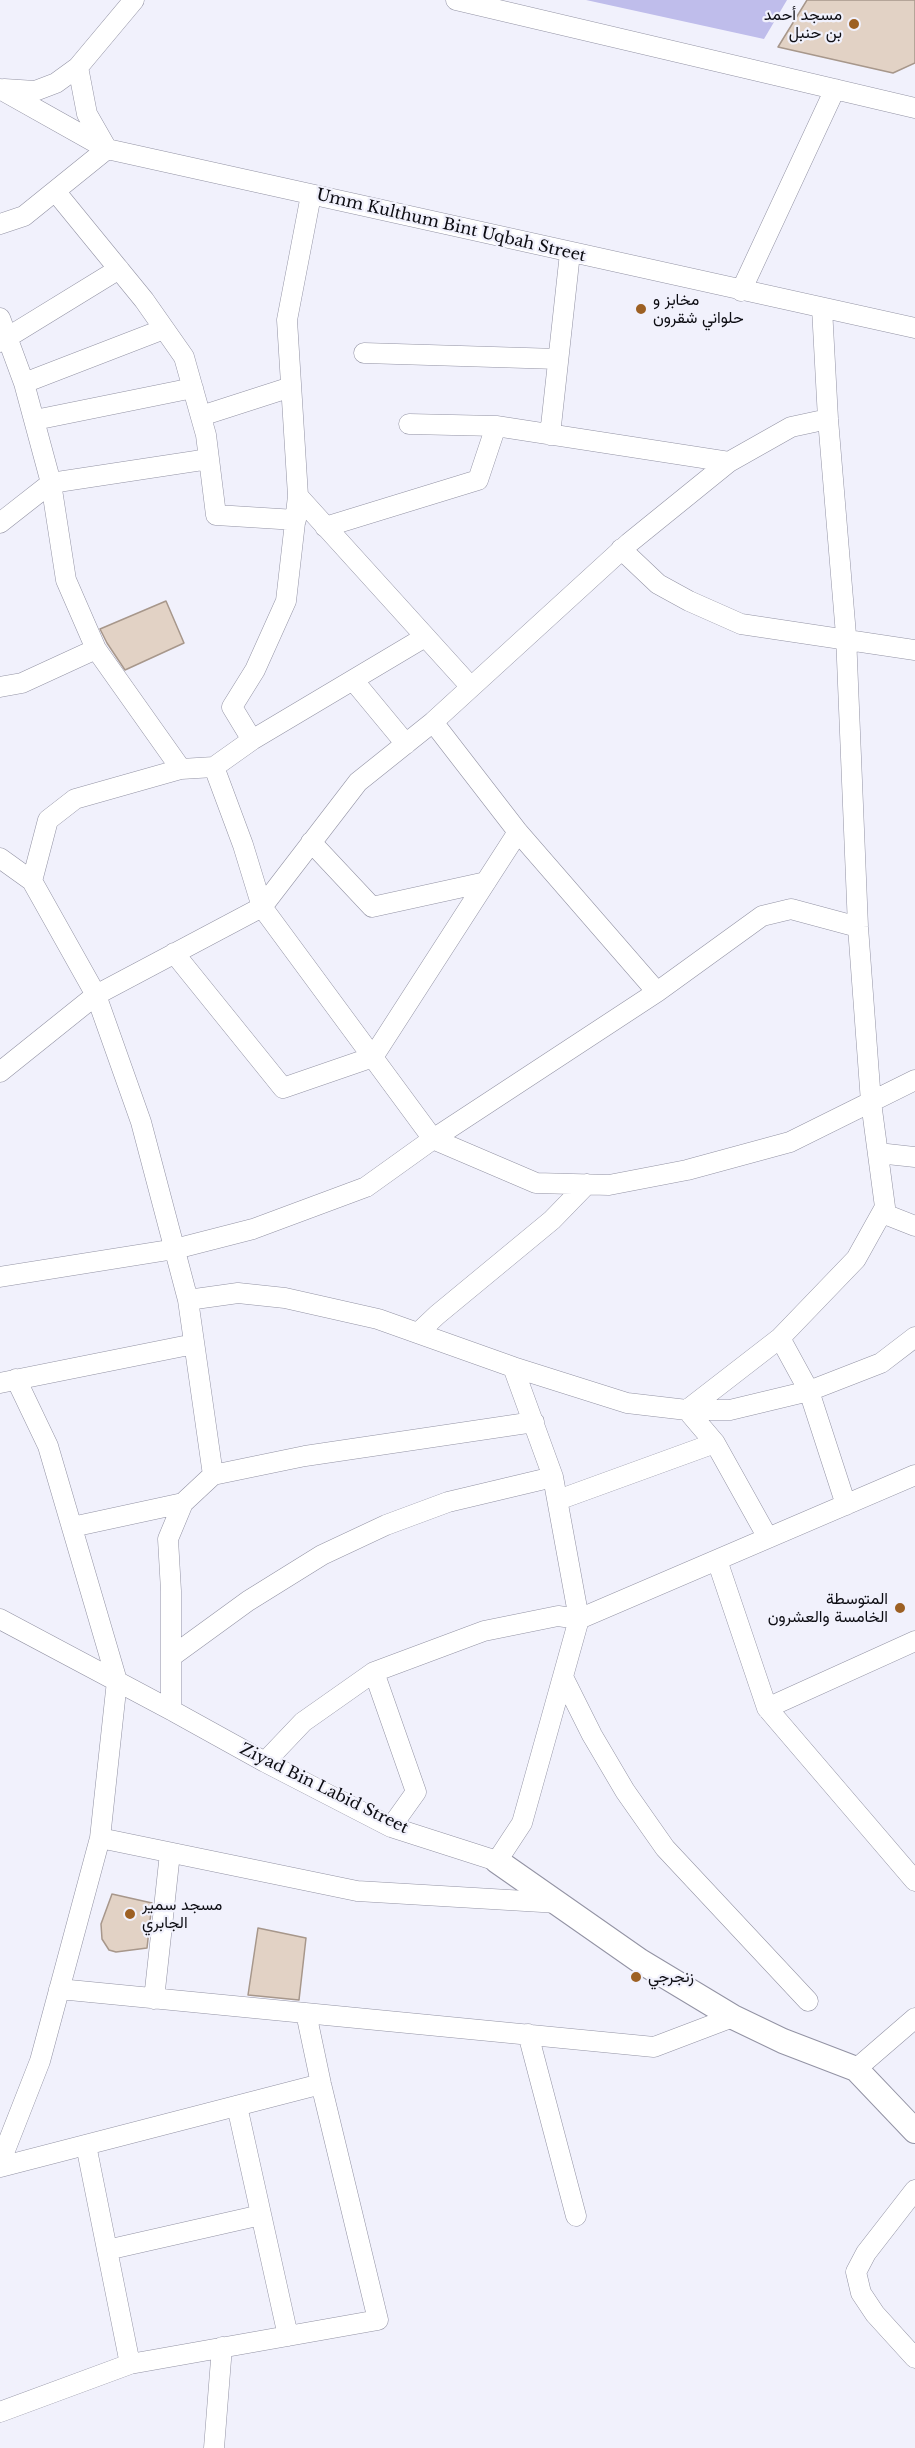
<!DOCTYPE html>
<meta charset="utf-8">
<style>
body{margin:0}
canvas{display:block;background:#f1f1fc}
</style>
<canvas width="915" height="2448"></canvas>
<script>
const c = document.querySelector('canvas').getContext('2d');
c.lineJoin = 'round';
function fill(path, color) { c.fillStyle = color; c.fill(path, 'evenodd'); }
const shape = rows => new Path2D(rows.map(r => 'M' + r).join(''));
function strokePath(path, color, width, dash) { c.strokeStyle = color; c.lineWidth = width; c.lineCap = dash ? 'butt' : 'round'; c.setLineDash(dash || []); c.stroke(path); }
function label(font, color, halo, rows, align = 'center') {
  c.font = font + ' "Libre Baskerville",Vazirmatn,serif'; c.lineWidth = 4.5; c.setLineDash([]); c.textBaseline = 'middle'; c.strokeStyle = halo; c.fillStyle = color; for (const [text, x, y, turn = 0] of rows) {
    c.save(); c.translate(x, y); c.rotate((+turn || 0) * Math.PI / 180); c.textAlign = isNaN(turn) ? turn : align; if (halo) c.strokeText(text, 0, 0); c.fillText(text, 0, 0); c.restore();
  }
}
fill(shape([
 [586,0,787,0,764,39]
]), '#bfbdeb');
const building = shape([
 [807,0,915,0,915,63,893,73,778,47,807,0],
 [166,601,184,643,125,670,107,643,100,629,166,601],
 [112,1894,152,1903,147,1948,116,1952,109,1950,102,1939,101,1924,112,1894],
 [258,1928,306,1938,299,2000,248,1995,258,1928]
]);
fill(building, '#e2d2c5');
strokePath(building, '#a7978b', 1.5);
const minor = shape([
 [456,0,915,108],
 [0,89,107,149,915,328],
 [4,89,35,91,56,83,78,67,134,0],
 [55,191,144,300,184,357,206,435,216,515,296,520],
 [0,224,24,216,107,149,87,114,78,67],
 [741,291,835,89],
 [0,318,24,383,51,483,66,580,96,649,181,769,214,767,243,845,262,907,433,1139,536,1183,609,1185,687,1170,790,1142,915,1080],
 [0,342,119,269],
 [364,353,558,359],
 [24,383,164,329],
 [201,416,291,387],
 [35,420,193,388],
 [409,424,496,426],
 [550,435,570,253],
 [298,496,471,687],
 [0,523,51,483,209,459],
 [325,527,478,480,496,426,729,462],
 [621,549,658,584,689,601,741,624,915,650],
 [353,680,406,744],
 [0,687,22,683,96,649],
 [433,722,518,832,657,992],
 [252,740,425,637],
 [214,767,252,740,232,707,255,670,286,601,298,496,287,320,311,195],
 [311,842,372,907,486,882],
 [0,858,32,881,96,995,141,1122,188,1300,213,1475],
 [32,881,48,820,75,799,181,769],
 [174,953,283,1088,373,1057,518,832],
 [0,1072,96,995,262,907,358,782,433,722,629,543,729,462,791,427,828,419],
 [878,1153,915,1157],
 [882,1213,915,1226],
 [0,1277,175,1249,253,1229,366,1187,433,1139,657,992,762,916,791,909,858,927],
 [188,1300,238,1293,285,1298,378,1319,513,1367,627,1403,687,1410,715,1443,768,1538],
 [418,1333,437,1315,552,1220,587,1184],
 [780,1338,809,1391,846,1505],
 [0,1383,194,1344],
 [687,1410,780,1338,856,1259,885,1207,871,1102,858,927,846,635,828,419,822,308],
 [687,1410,730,1410,809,1391,881,1363,915,1337],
 [558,1500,715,1443],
 [72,1527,183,1503],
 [717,1560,767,1708,915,1881],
 [0,1619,171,1710,265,1762,391,1827,497,1861,522,1823,579,1619,915,1475],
 [171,1657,248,1601,322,1555,386,1525,448,1502,553,1477],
 [374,1672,416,1792,391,1827],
 [563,1677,592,1735,625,1791,665,1848,808,2001],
 [767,1708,915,1641],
 [171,1710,171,1591,168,1539,183,1503,213,1475,305,1456,534,1422],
 [265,1762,303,1722,374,1672,484,1631,558,1616,579,1619,553,1477,513,1367],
 [100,1838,357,1891,559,1903],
 [59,1989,654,2047,733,2017],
 [154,1999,170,1853],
 [528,2034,576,2216],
 [856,2069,915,2018],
 [237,2106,288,2336],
 [86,2145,130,2364],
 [0,2163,40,2061,100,1838,117,1681,48,1446,16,1379],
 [0,2167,321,2084],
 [915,2190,866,2253,856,2272,861,2293,875,2314,915,2358],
 [107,2250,261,2215],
 [0,2412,130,2364,378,2320,321,2084,306,2013],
 [214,2448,222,2347]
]);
const major = shape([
 [497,1861,640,1961,733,2017,783,2041,856,2069,915,2131]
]);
strokePath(minor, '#9393a4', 21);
strokePath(major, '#9393a4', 26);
strokePath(minor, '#fff', 20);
strokePath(major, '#fff', 24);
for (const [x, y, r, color] of [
 [854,24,6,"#9d6023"],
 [641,309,6,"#9d6023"],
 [900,1608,6,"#9d6023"],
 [130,1914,6,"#9d6023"],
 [636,1977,6,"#9d6023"]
]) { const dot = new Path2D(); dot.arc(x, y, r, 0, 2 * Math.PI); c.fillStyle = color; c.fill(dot); strokePath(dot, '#f1f1fc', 2); }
label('16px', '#0c0c12', '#f1f1fc', [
 ["مسجد أحمد",842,15,"right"],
 ["بن حنبل",842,33,"right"],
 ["مخابز و",653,300],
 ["حلواني شقرون",653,318],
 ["المتوسطة",888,1599,"right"],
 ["الخامسة والعشرون",888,1617,"right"],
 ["مسجد سمير",142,1905],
 ["الجابري",142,1923],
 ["زنجرجي",648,1977]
], 'left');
label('16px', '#0c0c12', '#f1f1fc', [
 ["Umm Kulthum Bint Uqbah Street",451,226,13],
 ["Ziyad Bin Labid Street",324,1789,26]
]);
</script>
